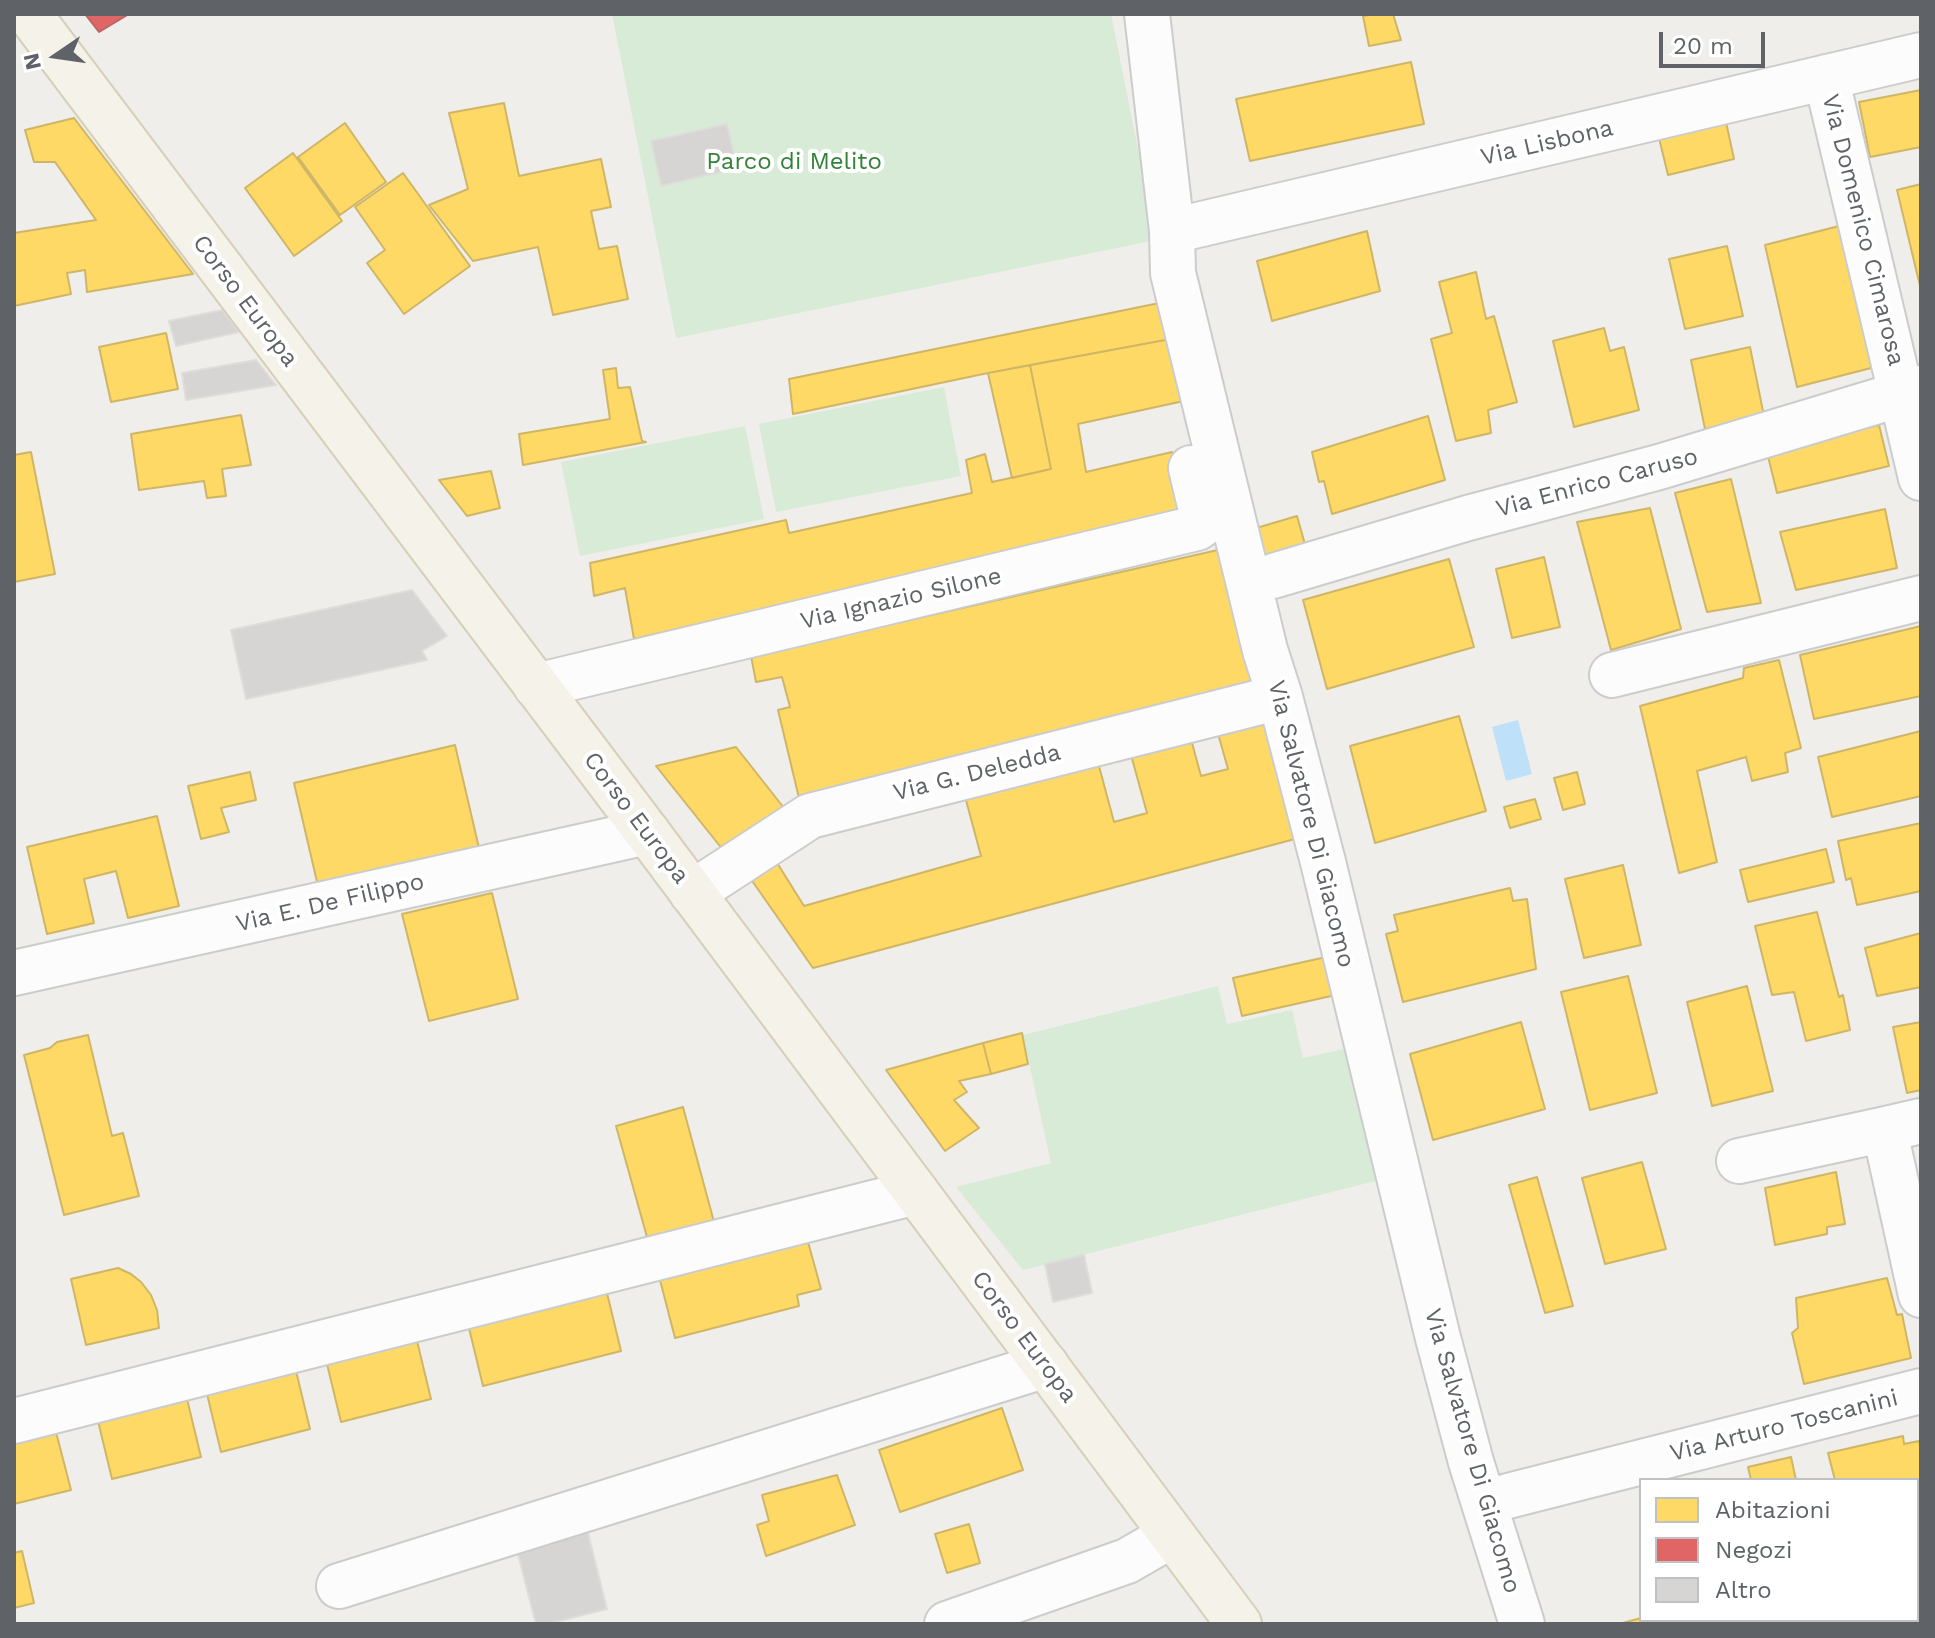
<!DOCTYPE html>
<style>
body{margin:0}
#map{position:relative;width:1935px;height:1638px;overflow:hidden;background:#efeeea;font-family:"Work Sans",sans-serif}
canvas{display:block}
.frame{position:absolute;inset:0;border:16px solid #5f6368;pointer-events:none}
.legend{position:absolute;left:1639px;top:1478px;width:280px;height:144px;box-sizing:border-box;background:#fff;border:2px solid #bfc1c3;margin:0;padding:10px 14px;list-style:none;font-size:24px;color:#5f6368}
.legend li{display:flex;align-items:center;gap:16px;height:40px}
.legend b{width:40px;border:2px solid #bfc1c3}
.north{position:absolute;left:16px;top:16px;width:80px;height:80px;-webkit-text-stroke:6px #fff;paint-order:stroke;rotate:257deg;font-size:22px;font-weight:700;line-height:32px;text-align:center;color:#5f6368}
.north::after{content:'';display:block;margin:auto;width:28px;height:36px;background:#5f6368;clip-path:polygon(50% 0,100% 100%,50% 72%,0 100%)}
.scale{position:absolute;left:1659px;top:32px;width:106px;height:36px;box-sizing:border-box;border:4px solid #5f6368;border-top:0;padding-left:10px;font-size:24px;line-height:28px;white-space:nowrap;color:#5f6368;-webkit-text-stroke:6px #fff;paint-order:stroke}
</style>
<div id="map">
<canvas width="1935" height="1638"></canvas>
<div class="frame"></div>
<ul class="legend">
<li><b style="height:22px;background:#ffd966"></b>Abitazioni</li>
<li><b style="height:22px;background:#e06666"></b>Negozi</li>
<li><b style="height:22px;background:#d6d5d3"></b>Altro</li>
</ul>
<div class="north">N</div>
<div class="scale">20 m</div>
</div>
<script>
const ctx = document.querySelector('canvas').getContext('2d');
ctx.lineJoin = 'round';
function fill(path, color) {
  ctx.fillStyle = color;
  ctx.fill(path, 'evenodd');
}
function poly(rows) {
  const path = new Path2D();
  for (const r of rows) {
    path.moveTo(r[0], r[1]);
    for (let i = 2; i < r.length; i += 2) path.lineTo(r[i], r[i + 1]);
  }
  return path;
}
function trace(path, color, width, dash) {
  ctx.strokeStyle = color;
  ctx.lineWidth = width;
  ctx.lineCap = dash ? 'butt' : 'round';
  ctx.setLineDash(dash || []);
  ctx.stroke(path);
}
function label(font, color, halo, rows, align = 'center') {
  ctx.font = font + ' "Work Sans",sans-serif';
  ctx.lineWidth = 8;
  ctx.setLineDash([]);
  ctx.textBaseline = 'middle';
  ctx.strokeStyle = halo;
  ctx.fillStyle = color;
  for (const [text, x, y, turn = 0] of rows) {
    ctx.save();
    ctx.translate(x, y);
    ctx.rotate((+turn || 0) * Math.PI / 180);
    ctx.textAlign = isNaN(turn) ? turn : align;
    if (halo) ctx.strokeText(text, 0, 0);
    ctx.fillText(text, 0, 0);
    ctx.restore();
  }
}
const green = poly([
 [612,14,1111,14,1156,240,676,338],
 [944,387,961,476,776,512,759,424],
 [745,426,764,519,580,556,561,462],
 [1218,986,1227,1024,1292,1010,1303,1058,1358,1046,1387,1178,1023,1270,956,1187,1051,1163,1023,1035]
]);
const water = poly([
 [1518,720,1532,774,1506,781,1492,727]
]);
const homes = poly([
 [1374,14,1393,14,1401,40,1369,46,1363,16,1374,14],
 [1411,62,1424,124,1250,161,1236,99,1411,62],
 [1921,90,1921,147,1870,157,1859,102,1921,90],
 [504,103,519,176,601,159,611,207,591,211,599,249,617,246,628,299,553,315,538,247,473,261,429,205,468,189,449,113,504,103],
 [74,118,193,274,87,292,85,270,67,273,71,294,14,306,14,233,96,220,55,162,34,162,25,130,74,118],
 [1726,122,1734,159,1668,175,1659,138,1726,122],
 [345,123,386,182,340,215,298,157,345,123],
 [293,153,342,221,294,256,245,188,293,153],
 [403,173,470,266,404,314,367,263,385,250,355,207,403,173],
 [1921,184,1921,290,1897,190,1921,184],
 [1843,225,1875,367,1797,387,1765,245,1843,225],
 [1367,231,1380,291,1272,321,1257,261,1367,231],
 [1727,246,1743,316,1685,329,1669,259,1727,246],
 [1476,272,1486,319,1494,316,1517,402,1488,410,1491,433,1456,441,1431,339,1452,333,1439,282,1476,272],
 [1169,301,1176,338,988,373,793,414,789,379,1169,301],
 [1604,328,1610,351,1624,347,1639,410,1574,427,1553,341,1604,328],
 [166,333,178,389,111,402,99,347,166,333],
 [1176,338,1193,399,1078,424,1086,472,1172,452,1186,511,634,639,625,588,594,596,590,563,786,520,789,533,972,493,966,460,985,454,992,482,1051,469,1030,365,1176,338],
 [1750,347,1764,416,1705,429,1691,360,1750,347],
 [1030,365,1051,469,1012,478,988,373,1030,365],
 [616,368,618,388,630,387,642,441,646,442,523,465,519,434,610,419,603,370,616,368],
 [241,415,251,465,222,469,226,496,207,498,204,481,139,490,131,434,241,415],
 [1428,416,1445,480,1332,514,1324,481,1319,482,1312,452,1428,416],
 [1879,425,1889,466,1777,493,1767,452,1879,425],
 [31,452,55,574,14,582,14,455,31,452],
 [491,471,500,508,467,516,439,480,491,471],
 [1731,479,1761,603,1707,612,1675,493,1731,479],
 [1650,508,1681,629,1611,650,1577,522,1650,508],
 [1885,509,1897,568,1796,590,1780,532,1885,509],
 [1297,516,1306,548,1261,559,1253,529,1297,516],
 [1231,547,1266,684,799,798,778,710,790,707,782,677,756,682,751,656,1231,547],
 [1544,557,1560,627,1512,638,1496,569,1544,557],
 [1449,559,1474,647,1327,689,1303,600,1449,559],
 [1921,626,1921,696,1814,719,1800,655,1921,626],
 [1779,660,1801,748,1785,753,1788,772,1752,781,1746,757,1697,771,1717,862,1679,873,1640,706,1743,678,1744,668,1779,660],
 [1272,708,1306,836,813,968,748,875,774,858,804,906,981,856,963,789,1096,755,1114,822,1147,813,1128,744,1188,728,1201,776,1228,769,1215,723,1272,708],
 [1459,716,1486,811,1375,843,1350,746,1459,716],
 [1921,731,1921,796,1832,817,1818,757,1921,731],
 [455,745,479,848,318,886,294,783,455,745],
 [736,747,784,808,723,850,656,766,736,747],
 [250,772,256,800,221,808,229,832,201,839,188,786,250,772],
 [1577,772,1585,804,1563,810,1554,778,1577,772],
 [1535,799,1541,819,1510,828,1504,807,1535,799],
 [157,816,179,906,128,918,116,871,84,879,94,923,47,934,27,847,157,816],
 [1921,823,1921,891,1857,905,1851,878,1846,880,1838,841,1921,823],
 [1826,849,1834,882,1748,902,1740,870,1826,849],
 [1623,865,1641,945,1584,958,1565,879,1623,865],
 [1510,888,1513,901,1527,899,1536,969,1403,1002,1386,934,1398,931,1394,915,1510,888],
 [492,893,518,999,429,1021,402,914,492,893],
 [1817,912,1839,997,1843,995,1850,1030,1806,1041,1794,992,1772,995,1755,926,1817,912],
 [1921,933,1921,987,1877,996,1865,948,1921,933],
 [1339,954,1349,992,1242,1016,1233,978,1339,954],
 [1628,976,1657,1093,1590,1110,1561,992,1628,976],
 [1747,986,1773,1091,1712,1106,1687,1002,1747,986],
 [1521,1022,1545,1109,1433,1140,1410,1054,1521,1022],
 [1921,1022,1921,1090,1907,1093,1893,1027,1921,1022],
 [1022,1033,1028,1064,991,1074,983,1043,1022,1033],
 [88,1035,112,1136,123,1133,139,1196,64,1215,24,1055,50,1048,57,1042,88,1035],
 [983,1043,991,1074,959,1081,967,1092,954,1100,979,1128,945,1151,886,1070,983,1043],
 [683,1107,714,1222,647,1237,616,1126,683,1107],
 [1642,1162,1666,1249,1605,1264,1582,1178,1642,1162],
 [1836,1172,1845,1224,1827,1227,1827,1234,1775,1245,1765,1188,1836,1172],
 [1537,1177,1573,1306,1545,1313,1509,1185,1537,1177],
 [808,1242,821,1289,797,1295,799,1306,675,1338,660,1280,808,1242],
 [118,1268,131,1274,141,1282,151,1295,157,1310,159,1328,86,1345,71,1279,118,1268],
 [1887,1278,1897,1315,1902,1314,1911,1358,1804,1384,1792,1333,1798,1328,1796,1298,1887,1278],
 [607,1293,621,1351,483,1386,469,1328,607,1293],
 [417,1341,431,1399,341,1422,327,1364,417,1341],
 [296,1371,310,1429,221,1452,207,1394,296,1371],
 [187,1399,201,1457,112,1479,98,1421,187,1399],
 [1002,1408,1023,1470,900,1512,879,1450,1002,1408],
 [56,1432,71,1490,14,1504,14,1442,56,1432],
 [1903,1436,1904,1444,1919,1441,1921,1450,1921,1486,1917,1487,1917,1480,1835,1480,1828,1453,1903,1436],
 [1791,1457,1796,1480,1751,1480,1748,1467,1791,1457],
 [837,1475,855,1525,766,1556,757,1525,769,1521,762,1495,837,1475],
 [969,1524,980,1563,947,1573,935,1534,969,1524],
 [22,1551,34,1603,14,1608,14,1553,22,1551],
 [1641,1618,1641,1620,1703,1620,1704,1624,1619,1624,1641,1618]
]);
const shops = poly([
 [85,14,129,14,99,32,85,14]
]);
const building = poly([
 [727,124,737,168,661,186,651,141,727,124],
 [222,310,239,332,176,346,169,321,222,310],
 [256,360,276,385,186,400,182,373,256,360],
 [412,590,447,636,422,651,427,660,246,699,231,630,412,590],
 [1084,1255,1092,1293,1053,1302,1045,1264,1084,1255],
 [588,1533,607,1609,547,1624,536,1624,517,1550,588,1533]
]);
const minor = poly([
 [1147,14,1172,231,1173,273,1265,650,1280,697,1323,862,1438,1338,1471,1462,1522,1624],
 [1826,77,1921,478],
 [1172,231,1921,55],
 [1273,576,1468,518,1659,467,1921,388],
 [1612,675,1921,598],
 [536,686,1197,528,1204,523,1191,468],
 [692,893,810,816,1280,697],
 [14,973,647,832],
 [1921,1121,1886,1129,1885,1132,1921,1295],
 [1739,1161,1886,1129],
 [14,1421,916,1192],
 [1508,1496,1921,1391],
 [339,1586,1046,1365],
 [947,1624,1127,1561,1172,1535]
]);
const major = poly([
 [29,14,647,832,1239,1624]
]);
const streetNames = [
 ["Via Lisbona",1547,143,-13],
 ["Via Domenico Cimarosa",1863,230,76],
 ["Corso Europa",245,301,53],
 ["Via Enrico Caruso",1597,483,-15],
 ["Via Ignazio Silone",901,599,-13],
 ["Via G. Deledda",977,773,-14],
 ["Corso Europa",636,818,53],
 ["Via Salvatore Di Giacomo",1311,824,76],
 ["Via E. De Filippo",330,903,-13],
 ["Corso Europa",1024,1337,53],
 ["Via Arturo Toscanini",1784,1426,-14],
 ["Via Salvatore Di Giacomo",1472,1451,74]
];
const parkNames = [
 ["Parco di Melito",794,162]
];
fill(green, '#d8ebd6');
fill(water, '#bfe0f9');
fill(homes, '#ffd966');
trace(homes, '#cfb667', 2);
fill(shops, '#e06666');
trace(shops, '#b96567', 2);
fill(building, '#d6d5d3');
trace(building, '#deddd9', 2);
trace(minor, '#cbcccc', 48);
trace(major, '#d7ceb8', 48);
trace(minor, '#fdfcfc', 44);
trace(major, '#f4f2e9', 44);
label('24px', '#5f6368', '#fff', streetNames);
label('24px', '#348238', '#fff', parkNames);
</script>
